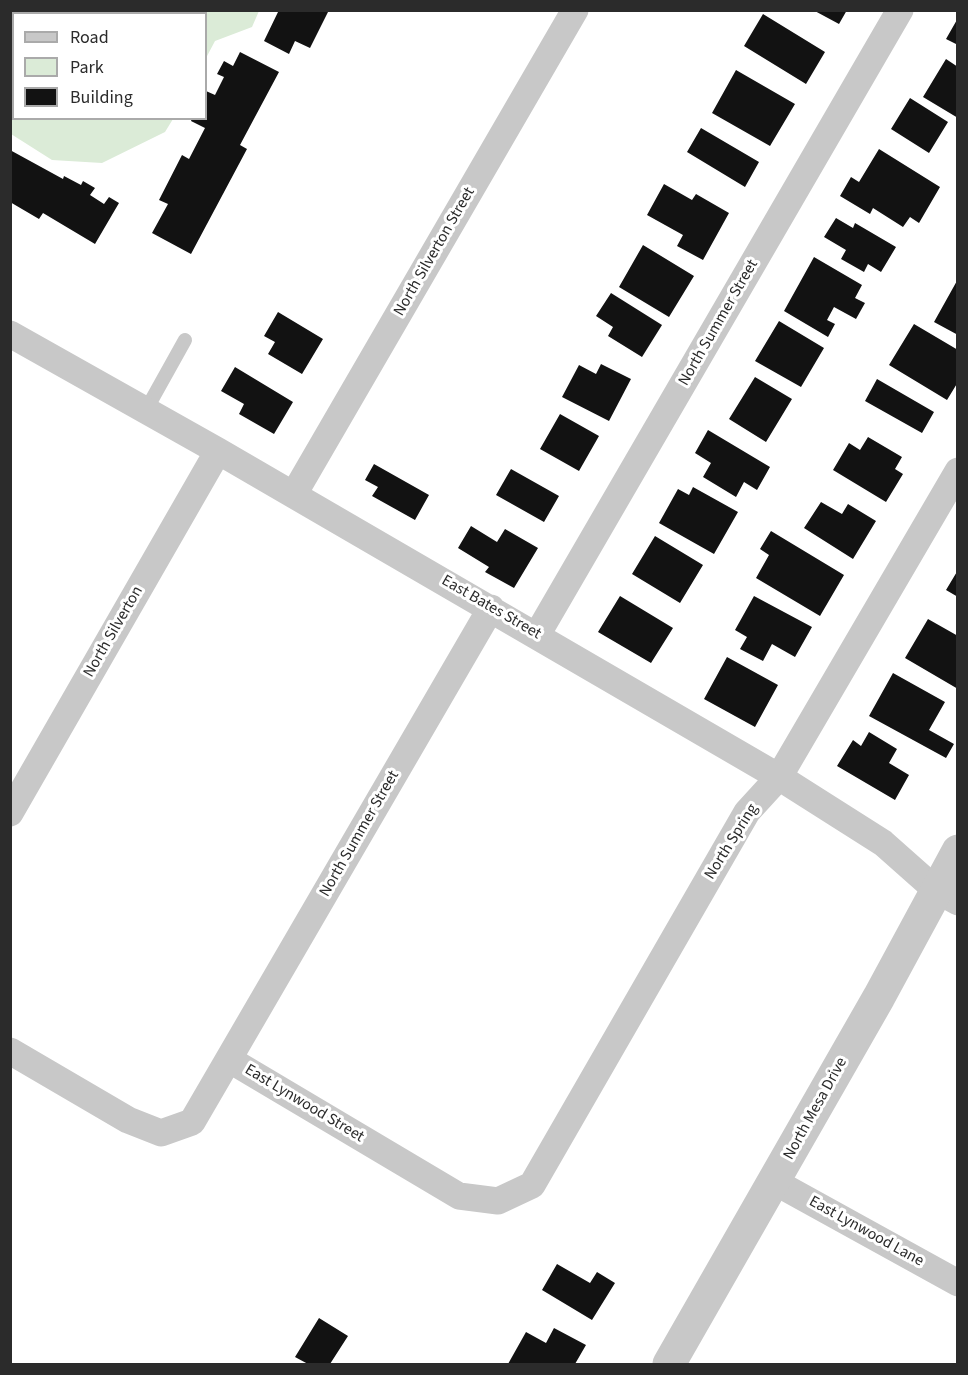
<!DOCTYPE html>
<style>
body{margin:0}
#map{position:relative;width:968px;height:1375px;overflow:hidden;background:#fff;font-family:"Source Sans 3",sans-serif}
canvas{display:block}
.frame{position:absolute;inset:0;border:12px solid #2b2b2b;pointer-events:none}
.legend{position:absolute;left:12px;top:12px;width:195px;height:108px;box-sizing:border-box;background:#fff;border:2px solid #aaa;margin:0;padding:8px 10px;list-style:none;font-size:18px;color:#2b2b2b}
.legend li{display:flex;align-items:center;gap:12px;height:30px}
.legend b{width:30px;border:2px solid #aaa}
</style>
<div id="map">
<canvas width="968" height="1375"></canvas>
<div class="frame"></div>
<ul class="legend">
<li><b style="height:8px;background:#c8c8c8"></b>Road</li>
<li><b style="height:16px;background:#dbebd7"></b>Park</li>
<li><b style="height:16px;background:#121212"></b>Building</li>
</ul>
</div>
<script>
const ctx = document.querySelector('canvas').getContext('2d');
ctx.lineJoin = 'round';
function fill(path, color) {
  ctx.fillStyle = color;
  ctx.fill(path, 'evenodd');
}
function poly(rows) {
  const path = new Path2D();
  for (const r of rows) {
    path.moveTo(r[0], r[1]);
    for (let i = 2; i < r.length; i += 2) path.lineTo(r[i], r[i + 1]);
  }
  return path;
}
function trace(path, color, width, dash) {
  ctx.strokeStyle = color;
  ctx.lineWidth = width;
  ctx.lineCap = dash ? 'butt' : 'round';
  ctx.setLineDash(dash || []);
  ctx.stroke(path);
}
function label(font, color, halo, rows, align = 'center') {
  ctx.font = font + ' "Source Sans 3",sans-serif';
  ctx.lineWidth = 6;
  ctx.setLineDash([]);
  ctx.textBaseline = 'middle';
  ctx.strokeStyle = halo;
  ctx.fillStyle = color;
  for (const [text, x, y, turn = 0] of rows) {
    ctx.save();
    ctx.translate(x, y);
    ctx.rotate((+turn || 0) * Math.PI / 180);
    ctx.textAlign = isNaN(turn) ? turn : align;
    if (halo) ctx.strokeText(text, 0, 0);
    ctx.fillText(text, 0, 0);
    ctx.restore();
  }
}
const green = poly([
 [28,10,258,10,259,11,252,27,215,41,206,58,206,14,26,13],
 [13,34,14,118,173,119,165,132,102,163,52,160,11,134,10,39]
]);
const building = poly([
 [275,10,329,10,310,48,295,41,289,54,264,41,278,12],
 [813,10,847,10,839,24],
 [763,14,825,52,806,84,744,46],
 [958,18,958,45,946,39],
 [240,52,279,72,240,145,247,149,191,254,152,233,168,204,159,200,182,155,189,159,205,128,191,121,192,118,206,118,206,91,215,95,224,77,217,74,224,61,233,66],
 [946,59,958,67,958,118,923,97],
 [736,70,795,104,770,146,712,113],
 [910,98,948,122,929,153,891,129],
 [701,128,759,162,745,187,687,152],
 [879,149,940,187,919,223,910,217,903,227,873,208,870,214,840,196,851,177,859,182],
 [10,150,63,179,64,176,81,185,83,181,95,188,90,195,104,204,109,197,119,203,95,244,43,213,39,219,10,202],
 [664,184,692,200,696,194,729,213,703,260,677,246,683,235,647,215],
 [836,218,853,228,855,223,896,247,881,272,868,264,864,272,841,259,846,250,824,237],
 [643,245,694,276,669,317,619,287],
 [814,257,862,285,855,298,865,303,856,319,834,307,827,320,835,324,828,337,784,311],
 [958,279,958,335,934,322],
 [611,293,662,325,642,357,608,336,613,327,596,316],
 [278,312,323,339,302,374,268,354,275,342,264,336],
 [779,321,824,348,801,387,755,361],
 [914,324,958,350,958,382,947,400,889,365],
 [601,364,631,379,609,421,562,397,579,365,596,374],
 [235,367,293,402,274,434,239,414,244,404,221,391],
 [755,377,792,399,766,442,729,419],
 [877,379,934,412,922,433,865,401],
 [560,414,599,436,579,471,540,449],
 [708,430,770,467,757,490,744,482,736,497,703,477,711,463,695,453],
 [868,437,902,457,895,469,903,474,886,502,833,470,849,443,860,450],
 [374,464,429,495,415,520,372,496,378,487,365,480],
 [511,469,559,496,544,522,496,495],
 [693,487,738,512,714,554,659,523,678,489,689,495],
 [821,502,842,514,848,504,876,521,853,559,804,528],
 [471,526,497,542,505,529,538,548,514,588,485,572,489,567,458,548],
 [771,531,844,575,820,616,756,578,769,555,760,549],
 [655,536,703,565,680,603,632,574],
 [958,570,958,597,946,590],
 [620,596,673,628,651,663,598,632],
 [754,596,812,627,795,657,772,644,763,661,740,649,747,637,735,630],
 [928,619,958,636,958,689,905,658],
 [727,657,778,685,755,727,704,699],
 [893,673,945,702,929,730,954,744,946,758,869,716],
 [869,732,897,749,889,763,909,775,895,800,837,766,853,740,861,746],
 [557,1264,590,1283,597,1272,615,1283,592,1320,542,1290],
 [319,1318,348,1336,330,1364,308,1364,295,1357],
 [554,1328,586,1345,575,1364,508,1364,526,1332,546,1343]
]);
const service = poly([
 [146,410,185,340]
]);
const minor = poly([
 [10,334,218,451,779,777,883,843,936,890,958,902],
 [294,494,575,10],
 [537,635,900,10],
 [10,813,218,451],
 [10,1051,128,1120,161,1133,192,1122,491,608],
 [230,1060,459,1196,498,1201,532,1185,747,812,779,777,958,471],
 [775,1182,958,1283]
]);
const tertiary = poly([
 [669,1364,879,997,958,851]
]);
const streetNames = [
 ["North Silverton Street",435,252,-60],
 ["North Summer Street",719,323,-60],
 ["East Bates Street",491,608,30],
 ["North Silverton",114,632,-60],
 ["North Summer Street",360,834,-60],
 ["North Spring",732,842,-58],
 ["East Lynwood Street",304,1104,31],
 ["North Mesa Drive",816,1109,-61],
 ["East Lynwood Lane",866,1232,29]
];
fill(green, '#dbebd7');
fill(building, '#121212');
trace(service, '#c8c8c8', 14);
trace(minor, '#c8c8c8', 27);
trace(tertiary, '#c8c8c8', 33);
label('16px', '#2b2b2b', '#fff', streetNames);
</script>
